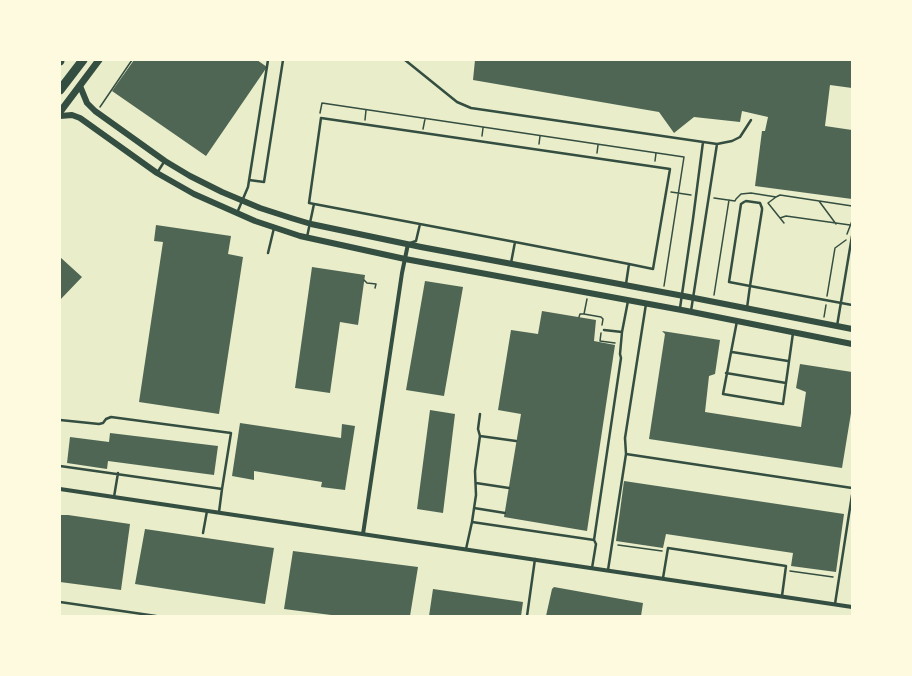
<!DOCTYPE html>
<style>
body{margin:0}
#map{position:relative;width:912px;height:676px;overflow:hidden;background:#e9edc9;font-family:"IBM Plex Sans",sans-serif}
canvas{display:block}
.frame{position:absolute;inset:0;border:61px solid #fefae0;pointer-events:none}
</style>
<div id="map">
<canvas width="912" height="676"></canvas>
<div class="frame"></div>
</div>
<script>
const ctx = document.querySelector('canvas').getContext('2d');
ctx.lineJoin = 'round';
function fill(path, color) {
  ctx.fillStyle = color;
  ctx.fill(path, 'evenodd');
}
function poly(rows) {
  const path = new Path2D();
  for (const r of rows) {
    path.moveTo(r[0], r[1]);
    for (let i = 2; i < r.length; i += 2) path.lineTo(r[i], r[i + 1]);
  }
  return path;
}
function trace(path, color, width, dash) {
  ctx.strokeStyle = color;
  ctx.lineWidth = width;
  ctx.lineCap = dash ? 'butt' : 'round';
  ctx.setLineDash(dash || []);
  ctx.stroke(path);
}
const building = poly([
 [134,60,257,60,267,67,206,156,112,91],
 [475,60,852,60,852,88,830,85,825,126,852,130,852,199,755,186,762,131,765,131,768,117,742,111,740,122,694,117,674,133,659,112,473,80],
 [156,225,231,236,228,254,243,257,219,414,139,402,163,242,154,241],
 [60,257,82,277,60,300],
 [312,267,365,275,358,325,340,322,330,393,295,388],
 [425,281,463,287,444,396,406,390],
 [542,311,596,320,594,341,615,345,587,531,504,517,521,414,498,410,511,330,538,334],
 [662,331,720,340,715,374,709,376,705,412,801,427,806,392,796,388,800,364,852,372,852,407,842,468,649,439,665,334],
 [430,410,455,414,443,513,417,509],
 [240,423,341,438,342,424,355,426,345,490,321,487,322,482,254,471,254,480,232,476],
 [110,433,218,446,214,475,108,461,107,469,67,463,70,437,109,442],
 [624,481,844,514,836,572,791,566,793,553,666,534,663,548,616,541],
 [60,515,68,515,130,524,121,590,60,582],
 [145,529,274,548,265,604,135,584],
 [293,551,418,567,410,616,339,616,284,609],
 [554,587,643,603,641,616,546,616,552,589],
 [433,589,523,602,521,616,429,616]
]);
const path = poly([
 [100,107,132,60],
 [320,113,322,103,684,157,664,286],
 [365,120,366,110],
 [423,129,425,119],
 [482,136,483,128],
 [539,144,540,136],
 [597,153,598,145],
 [655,161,656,153],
 [671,192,691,195],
 [776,197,768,203,780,218,786,216,850,225],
 [714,198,735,201,736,199,741,194,751,193,776,197,780,195,852,206],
 [819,201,836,224],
 [780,218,784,223],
 [847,234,852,221],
 [364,280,367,283,376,284,375,288],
 [714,295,729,200],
 [827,296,835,248,846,240],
 [587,299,584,314,601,317,603,319,602,325],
 [579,317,580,314,584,314],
 [824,317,826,305],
 [601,333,600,341,615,343],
 [618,545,662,551],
 [790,571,833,577]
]);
const service = poly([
 [405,60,457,102,471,108,717,144,732,141,740,137,751,120],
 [157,173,164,162],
 [249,180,264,182,283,60],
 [237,213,248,187,268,60],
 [307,237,314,204],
 [515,242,309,203,321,118,670,169,653,269,629,264],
 [410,243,416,241,420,224],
 [268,253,274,228],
 [511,263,515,242,629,264,626,284],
 [680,308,693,219,703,142],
 [747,308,750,286,762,210,762,208,760,203,746,201,744,202,741,204,729,282,750,286,852,305],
 [691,311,717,144],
 [737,321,723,394,783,404,793,333],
 [837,326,852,236],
 [604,330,622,332,628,301],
 [732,352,788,361],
 [726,373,786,383],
 [60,420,99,424,103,423,106,419,111,417,231,433,222,489],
 [480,436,516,441],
 [626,454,852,488],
 [60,466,222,489,219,512],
 [476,483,509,488],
 [114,497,118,473],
 [474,508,505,513],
 [472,522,476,495,475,471,480,436,478,429,480,414],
 [203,533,207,511],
 [466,549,472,522,594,540],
 [592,568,596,544,594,540,621,358,620,354,622,332],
 [608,570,626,454,625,438,646,304],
 [663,578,668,548,786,566,782,596],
 [60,602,156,616],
 [835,604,852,495],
 [527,616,535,559]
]);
const minor = poly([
 [60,489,852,607],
 [363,534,402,273,408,244]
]);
const tertiary = poly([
 [80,86,87,103,95,111,165,161,190,176,222,192,260,208,291,218,311,224,421,247,689,297,852,329],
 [60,116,72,115,80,118,157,173,194,194,255,221,300,236,405,259,687,311,852,344]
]);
const secondary = poly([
 [60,112,99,60]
]);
const motorway = poly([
 [60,61,60,60],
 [60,90,83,60]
]);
fill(building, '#4f6655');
trace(path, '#344e41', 1.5);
trace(service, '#344e41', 2.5);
trace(minor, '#344e41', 4);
trace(tertiary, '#344e41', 6);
trace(secondary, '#344e41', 7);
trace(motorway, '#344e41', 9);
</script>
